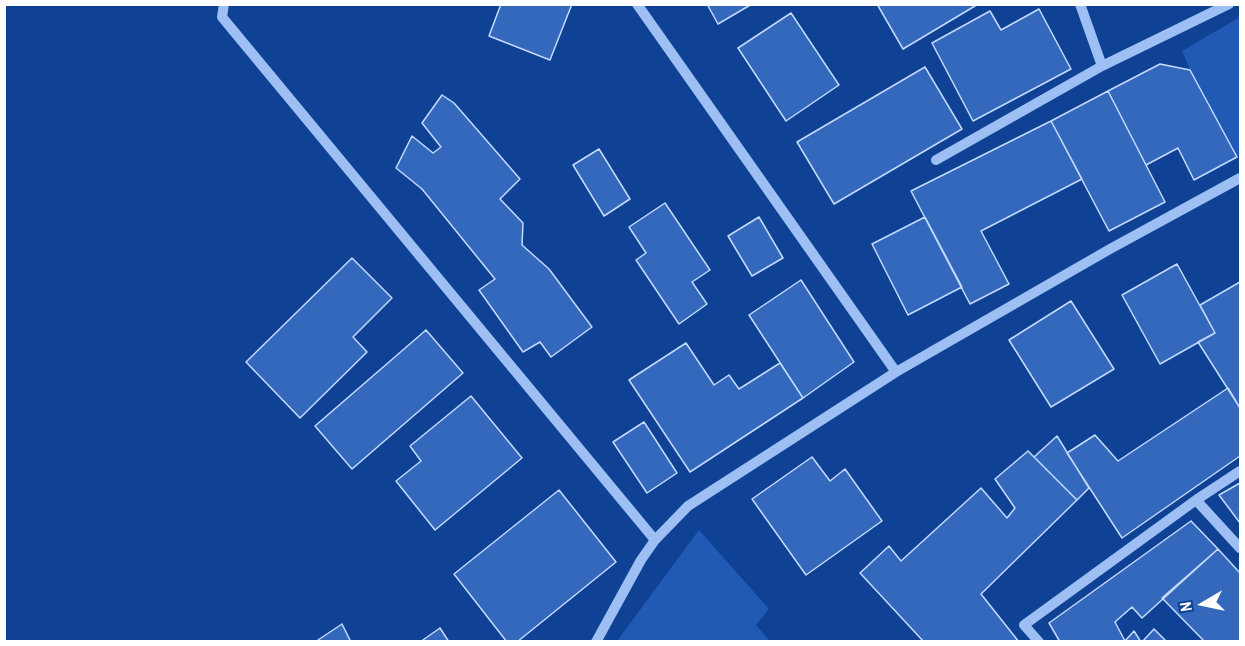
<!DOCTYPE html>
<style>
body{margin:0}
#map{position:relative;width:1245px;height:646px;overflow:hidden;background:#0f4195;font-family:"Archivo Narrow",sans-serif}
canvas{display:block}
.frame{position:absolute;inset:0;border:6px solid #fff;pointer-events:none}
.north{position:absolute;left:1173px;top:574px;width:60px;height:60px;-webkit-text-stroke:4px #0f4195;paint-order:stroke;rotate:261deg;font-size:16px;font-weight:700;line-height:24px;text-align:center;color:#fff}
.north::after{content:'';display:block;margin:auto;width:21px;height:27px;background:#fff;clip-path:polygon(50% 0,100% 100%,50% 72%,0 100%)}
</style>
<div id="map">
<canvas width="1245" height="646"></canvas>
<div class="frame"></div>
<div class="north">N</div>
</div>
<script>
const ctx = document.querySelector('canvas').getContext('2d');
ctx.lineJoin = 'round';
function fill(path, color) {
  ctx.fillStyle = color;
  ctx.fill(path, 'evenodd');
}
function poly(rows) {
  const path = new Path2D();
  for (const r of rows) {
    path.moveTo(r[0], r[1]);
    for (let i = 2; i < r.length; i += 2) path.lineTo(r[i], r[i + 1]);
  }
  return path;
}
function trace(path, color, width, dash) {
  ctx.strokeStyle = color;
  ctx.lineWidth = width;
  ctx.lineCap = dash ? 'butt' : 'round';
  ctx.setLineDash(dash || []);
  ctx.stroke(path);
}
const green = poly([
 [1240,17,1240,155,1237,157,1190,70,1182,51],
 [699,530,769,609,756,625,770,641,617,641]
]);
const building = poly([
 [501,4,572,4,550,60,489,36,501,4],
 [707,4,752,4,718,24,707,4],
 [877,4,974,4,975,6,903,49,877,4],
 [1039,9,1071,69,973,121,932,43,990,11,1001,30,1039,9],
 [791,13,839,85,786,121,738,48,791,13],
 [1160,64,1190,70,1237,157,1194,180,1178,148,1146,165,1108,91,1160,64],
 [925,67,962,129,834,204,797,142,925,67],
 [1108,91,1165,202,1109,231,1051,121,1108,91],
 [442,95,454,103,520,179,500,199,523,223,522,245,549,269,592,327,551,357,540,342,523,352,479,290,495,279,422,189,396,168,412,136,433,153,441,147,422,123,442,95],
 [1051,121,1082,179,981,231,1009,284,970,304,911,191,1051,121],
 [599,149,630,199,604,216,573,165,599,149],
 [665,203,710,270,692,282,707,304,679,324,636,260,646,253,629,227,665,203],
 [759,217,783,258,752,276,728,236,759,217],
 [925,217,962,287,908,315,872,244,925,217],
 [352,258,392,298,353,337,367,352,300,418,246,362,352,258],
 [1177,264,1215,333,1160,364,1122,295,1177,264],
 [801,280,854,362,803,398,749,315,801,280],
 [1240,282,1240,408,1198,342,1215,333,1200,305,1240,282],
 [1071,301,1114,369,1051,407,1009,340,1071,301],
 [426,330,463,373,352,469,315,426,426,330],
 [686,343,714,385,729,375,739,389,780,363,803,398,690,472,629,380,686,343],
 [1228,388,1240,408,1240,456,1122,538,1067,453,1095,435,1118,461,1228,388],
 [471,396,522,458,435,530,396,481,421,461,410,446,471,396],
 [644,422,677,473,647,493,613,442,644,422],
 [1057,436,1089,488,1077,500,1034,457,1057,436],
 [1028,451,1077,500,981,594,1019,642,924,642,860,573,889,546,901,561,981,488,1007,518,1015,508,995,479,1028,451],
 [812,457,830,481,845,469,882,521,806,575,752,499,812,457],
 [1240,483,1240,523,1219,495,1240,483],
 [559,490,616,562,517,642,507,642,454,574,559,490],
 [1191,521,1218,549,1142,618,1132,607,1115,622,1125,641,1060,642,1049,623,1191,521],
 [1218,549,1240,573,1240,642,1205,642,1162,598,1218,549],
 [342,624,351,642,315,642,342,624],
 [440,628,449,642,420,642,440,628],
 [1154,629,1167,642,1142,642,1154,629],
 [1134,631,1141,642,1124,642,1125,641,1134,631]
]);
const minor = poly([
 [224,4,222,17,655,540],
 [637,4,896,372],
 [1080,4,1102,66,1229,4],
 [936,160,1102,66],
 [1196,500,1240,548],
 [596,642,641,560,655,540,688,506,896,372,1110,249,1240,178],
 [1039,642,1024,625,1196,500,1240,471]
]);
fill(green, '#205ab5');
fill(building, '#3368bc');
trace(building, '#c5dbfe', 1.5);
trace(minor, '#9dbff4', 10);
</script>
